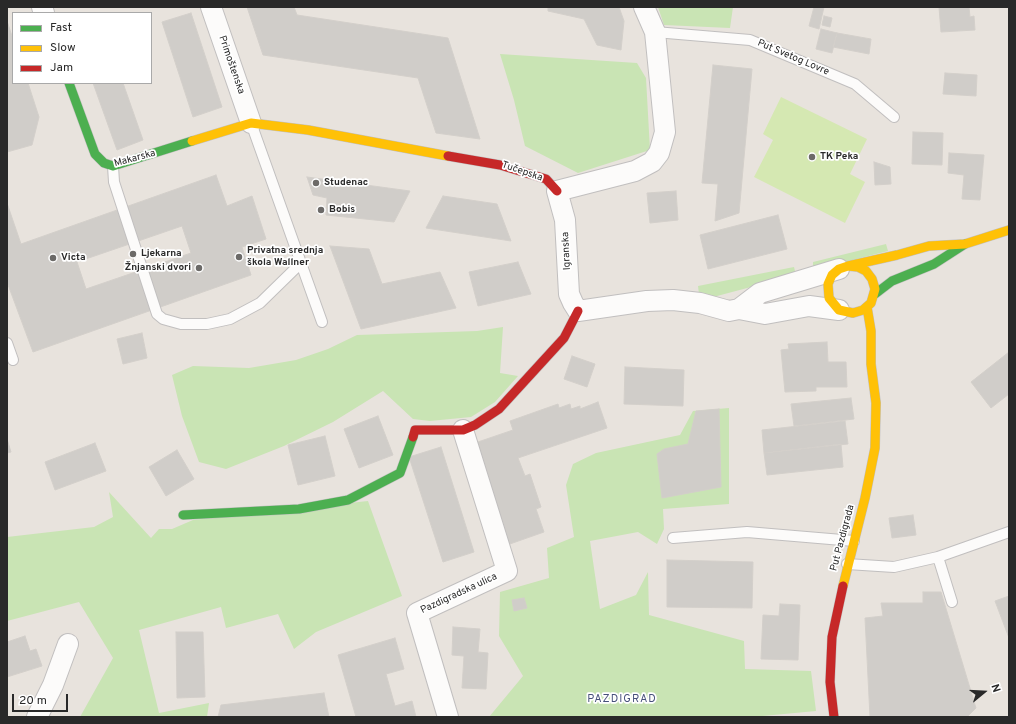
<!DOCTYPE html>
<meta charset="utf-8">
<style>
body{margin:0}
#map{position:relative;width:1016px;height:724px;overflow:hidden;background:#e8e3dd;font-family:Overpass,sans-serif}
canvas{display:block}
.frame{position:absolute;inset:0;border:8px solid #292929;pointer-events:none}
.legend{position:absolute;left:12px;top:12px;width:140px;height:72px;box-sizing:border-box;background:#fff;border:1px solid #a9a9a9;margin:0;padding:5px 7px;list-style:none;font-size:12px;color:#292929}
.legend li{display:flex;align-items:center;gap:8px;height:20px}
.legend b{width:20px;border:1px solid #a9a9a9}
.north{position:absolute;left:964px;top:672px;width:40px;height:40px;-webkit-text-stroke:3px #fff;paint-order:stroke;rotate:72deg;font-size:11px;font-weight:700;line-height:16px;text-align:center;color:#292929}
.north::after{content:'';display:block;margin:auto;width:14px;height:18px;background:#292929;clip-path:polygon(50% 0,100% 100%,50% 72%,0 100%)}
.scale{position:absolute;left:12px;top:694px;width:56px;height:18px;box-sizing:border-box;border:2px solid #292929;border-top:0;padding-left:5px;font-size:12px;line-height:14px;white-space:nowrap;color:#292929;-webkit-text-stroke:3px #fff;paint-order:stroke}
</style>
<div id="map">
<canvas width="1016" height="724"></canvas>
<div class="frame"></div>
<ul class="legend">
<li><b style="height:5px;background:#4caf50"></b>Fast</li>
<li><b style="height:5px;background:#ffc107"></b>Slow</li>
<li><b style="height:5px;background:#c62828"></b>Jam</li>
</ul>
<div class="north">N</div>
<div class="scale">20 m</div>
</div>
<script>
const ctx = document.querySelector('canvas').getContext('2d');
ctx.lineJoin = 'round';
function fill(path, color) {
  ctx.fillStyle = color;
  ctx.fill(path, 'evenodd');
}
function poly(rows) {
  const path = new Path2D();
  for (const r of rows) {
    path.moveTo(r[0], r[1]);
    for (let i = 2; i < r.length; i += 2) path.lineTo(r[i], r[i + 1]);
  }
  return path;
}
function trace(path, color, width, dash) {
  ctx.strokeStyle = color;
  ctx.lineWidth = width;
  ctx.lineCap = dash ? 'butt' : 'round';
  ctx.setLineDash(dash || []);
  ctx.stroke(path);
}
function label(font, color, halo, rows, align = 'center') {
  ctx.font = font + ' Overpass,sans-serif';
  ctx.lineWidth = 3.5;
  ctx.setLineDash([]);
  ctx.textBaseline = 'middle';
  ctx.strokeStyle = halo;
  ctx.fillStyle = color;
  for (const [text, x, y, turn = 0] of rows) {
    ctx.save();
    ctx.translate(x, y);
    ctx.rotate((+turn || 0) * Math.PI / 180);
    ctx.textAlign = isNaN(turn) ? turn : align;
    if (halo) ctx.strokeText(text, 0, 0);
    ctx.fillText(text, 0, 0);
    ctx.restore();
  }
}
const green = poly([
 [658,7,733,7,730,28,664,25],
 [500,54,637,63,646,78,650,150,578,173,525,146,514,100],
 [886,244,888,251,813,270,813,262],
 [794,267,796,275,702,300,699,294,698,286],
 [503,327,500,373,518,376,495,402,471,417,430,421,413,419,383,391,333,422,284,446,226,469,199,462,182,416,172,375,193,366,249,368,296,360,328,349,357,335,477,331],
 [729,408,729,504,663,509,664,529,657,544,638,532,590,541,600,609,636,595,648,572,649,615,744,641,745,669,811,671,816,711,752,717,489,717,523,676,499,636,500,592,549,578,547,548,574,537,566,485,573,464,596,453,680,435,693,411],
 [109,492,151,538,159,529,172,529,193,520,368,501,402,596,316,632,294,649,278,614,226,628,221,607,139,630,159,713,209,703,207,717,80,717,113,658,79,602,7,621,7,537,94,527,113,517]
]);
const pitch = poly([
 [781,97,867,139,850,174,865,182,845,223,754,177,773,140,763,134]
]);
const building = poly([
 [247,7,294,7,297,15,448,38,480,139,436,133,418,78,263,55,247,7],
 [548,7,619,7,624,21,621,50,597,45,584,19,548,11,548,7],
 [814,7,824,7,819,29,809,26,814,7],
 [939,7,969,7,970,17,974,16,975,30,941,32,939,7],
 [191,13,222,107,193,117,162,22,191,13],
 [824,16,832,18,830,27,822,25,824,16],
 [7,21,13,39,13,83,28,83,39,117,32,145,7,152,7,21],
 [821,29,837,33,832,53,816,49,821,29],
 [837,33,871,39,869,54,833,47,837,33],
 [713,65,752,69,739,213,715,221,718,184,702,183,713,65],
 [945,73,977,75,976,96,943,94,945,73],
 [93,83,123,83,143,140,117,150,93,83],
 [913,132,943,133,942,165,912,164,913,132],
 [949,153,984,155,980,200,962,199,964,175,948,173,949,153],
 [874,162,890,167,891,184,875,185,874,162],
 [216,175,227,206,252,196,266,239,242,247,251,275,33,352,7,282,7,203,21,244,216,175],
 [182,226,191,253,86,289,77,262,182,226],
 [307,177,410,191,394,222,326,215,327,198,313,195,307,177],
 [676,191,678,220,650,223,647,193,676,191],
 [443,196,497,204,511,241,426,228,443,196],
 [778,215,787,249,708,269,700,235,778,215],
 [330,246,369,249,382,284,440,272,456,308,361,329,330,246],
 [518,262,531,294,478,306,469,272,518,262],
 [142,333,147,358,123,364,117,339,142,333],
 [827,342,828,362,846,362,847,387,816,387,816,391,785,392,781,350,789,349,788,344,827,342],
 [1009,352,1009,394,991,408,971,382,1009,352],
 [572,356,595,364,587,387,564,379,572,356],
 [625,367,684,370,683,406,624,404,625,367],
 [851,398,854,419,794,426,791,404,851,398],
 [598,402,607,428,518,458,525,476,530,474,541,507,536,509,544,532,507,545,472,444,513,430,510,421,558,404,559,408,570,404,571,409,580,406,580,409,598,402],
 [719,409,721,487,662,498,657,454,664,449,688,444,696,411,719,409],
 [378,416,393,455,359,468,344,429,378,416],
 [845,421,848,444,764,453,762,430,845,421],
 [325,436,335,476,298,485,288,445,325,436],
 [7,439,11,452,7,453,7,439],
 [95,443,106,471,55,490,45,462,95,443],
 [841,444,843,467,767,475,764,453,841,444],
 [441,447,474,552,443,562,409,457,441,447],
 [177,450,194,479,166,496,149,467,177,450],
 [913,515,916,535,892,538,889,518,913,515],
 [667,560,753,562,752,608,667,607,667,560],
 [923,592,941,592,976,708,967,717,870,717,865,618,883,616,881,603,923,603,923,592],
 [1009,596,1009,638,995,601,1009,596],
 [524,598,527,608,514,611,512,600,524,598],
 [780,604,800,605,798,660,761,659,763,615,779,616,780,604],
 [453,627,480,629,478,652,488,653,486,689,462,688,464,656,452,655,453,627],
 [176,632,203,632,205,697,177,698,176,632],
 [25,636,30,651,36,649,42,666,7,677,7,642,25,636],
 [395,638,404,669,386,674,395,706,412,701,416,717,356,717,338,655,395,638],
 [324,693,329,717,218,717,221,705,324,693]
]);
const lane = poly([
 [655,32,750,40,855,84,894,117],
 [251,123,322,322],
 [113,166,114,182,157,314,163,319,181,324,207,324,230,319,260,303,301,263],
 [7,343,13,360],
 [673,538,747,532,854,541],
 [847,564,894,567,938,557],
 [952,602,938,557,1009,532]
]);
const street = poly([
 [42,7,44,13],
 [211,7,251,123],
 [644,7,655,32,665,132,659,153,652,162,635,171,557,191,565,220,569,294,573,303,578,311,647,301,673,300,700,303,729,311,739,309,765,314,809,306,839,310],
 [739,309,760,293,839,269],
 [37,717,53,685,68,644],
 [448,717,417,613,507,571,463,430]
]);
const fast = poly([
 [69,83,95,154,104,163,113,166,192,141],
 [875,294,892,281,934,264,965,244],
 [183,515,299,509,348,500,400,473,413,437]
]);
const slow = poly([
 [192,141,251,123,308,130,448,156],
 [848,266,858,267,866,271,872,279,875,289,871,303,863,310,853,313,839,310,829,298,828,284,832,275,839,269,848,266,897,255,929,246,965,244,1009,230],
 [843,586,865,498,875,448,876,403,871,364,871,331,867,307]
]);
const jam = poly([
 [448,156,500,165,546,179,557,191],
 [413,437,415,430,463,430,475,425,499,409,564,338,578,311],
 [834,717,830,682,832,637,843,586]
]);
const markers = [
 [812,157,4,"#6c6a68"],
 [316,183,4,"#6c6a68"],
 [321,210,4,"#6c6a68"],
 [133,254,4,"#6c6a68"],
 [239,257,4,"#6c6a68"],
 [53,258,4,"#6c6a68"],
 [199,268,4,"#6c6a68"]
];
const streetNames = [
 ["Put Svetog Lovre",793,58,23],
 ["Primoštenska",231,65,71],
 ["Makarska",135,159,-15],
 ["Tučepska",522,172,19],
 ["Igranska",567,251,-93],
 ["Put Pazdigrada",843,538,-75],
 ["Pazdigradska ulica",459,594,-25]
];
const poiNames = [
 ["TK Peka",820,157],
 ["Studenac",324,183],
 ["Bobis",329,210],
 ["Privatna srednja",247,251],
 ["škola Wallner",247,263],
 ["Ljekarna",141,254],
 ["Victa",61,258],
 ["Žnjanski dvori",191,268,"right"]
];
const neighbourhoodNames = [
 ["PAZDIGRAD",622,700]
];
fill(green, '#c9e4b4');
fill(pitch, '#d5e8b2');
fill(building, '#d0cdc9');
trace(building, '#d3cfca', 1);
trace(lane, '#c1bfbf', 12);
trace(street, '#c1bfbf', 22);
trace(fast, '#c1bfbf', 10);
trace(slow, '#c1bfbf', 10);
trace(jam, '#c1bfbf', 10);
trace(lane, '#fcfbfa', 10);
trace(street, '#fcfbfa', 20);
trace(fast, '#4caf50', 9);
trace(slow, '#ffc107', 9);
trace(jam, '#c62828', 9);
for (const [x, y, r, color] of markers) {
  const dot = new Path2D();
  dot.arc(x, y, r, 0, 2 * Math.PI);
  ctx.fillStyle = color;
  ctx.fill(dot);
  trace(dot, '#fff', 1.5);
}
label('10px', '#292929', '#fff', streetNames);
label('bold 10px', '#292929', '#fff', poiNames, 'left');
ctx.letterSpacing = '1px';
label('11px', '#47507b', '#fff', neighbourhoodNames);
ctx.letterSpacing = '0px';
</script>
